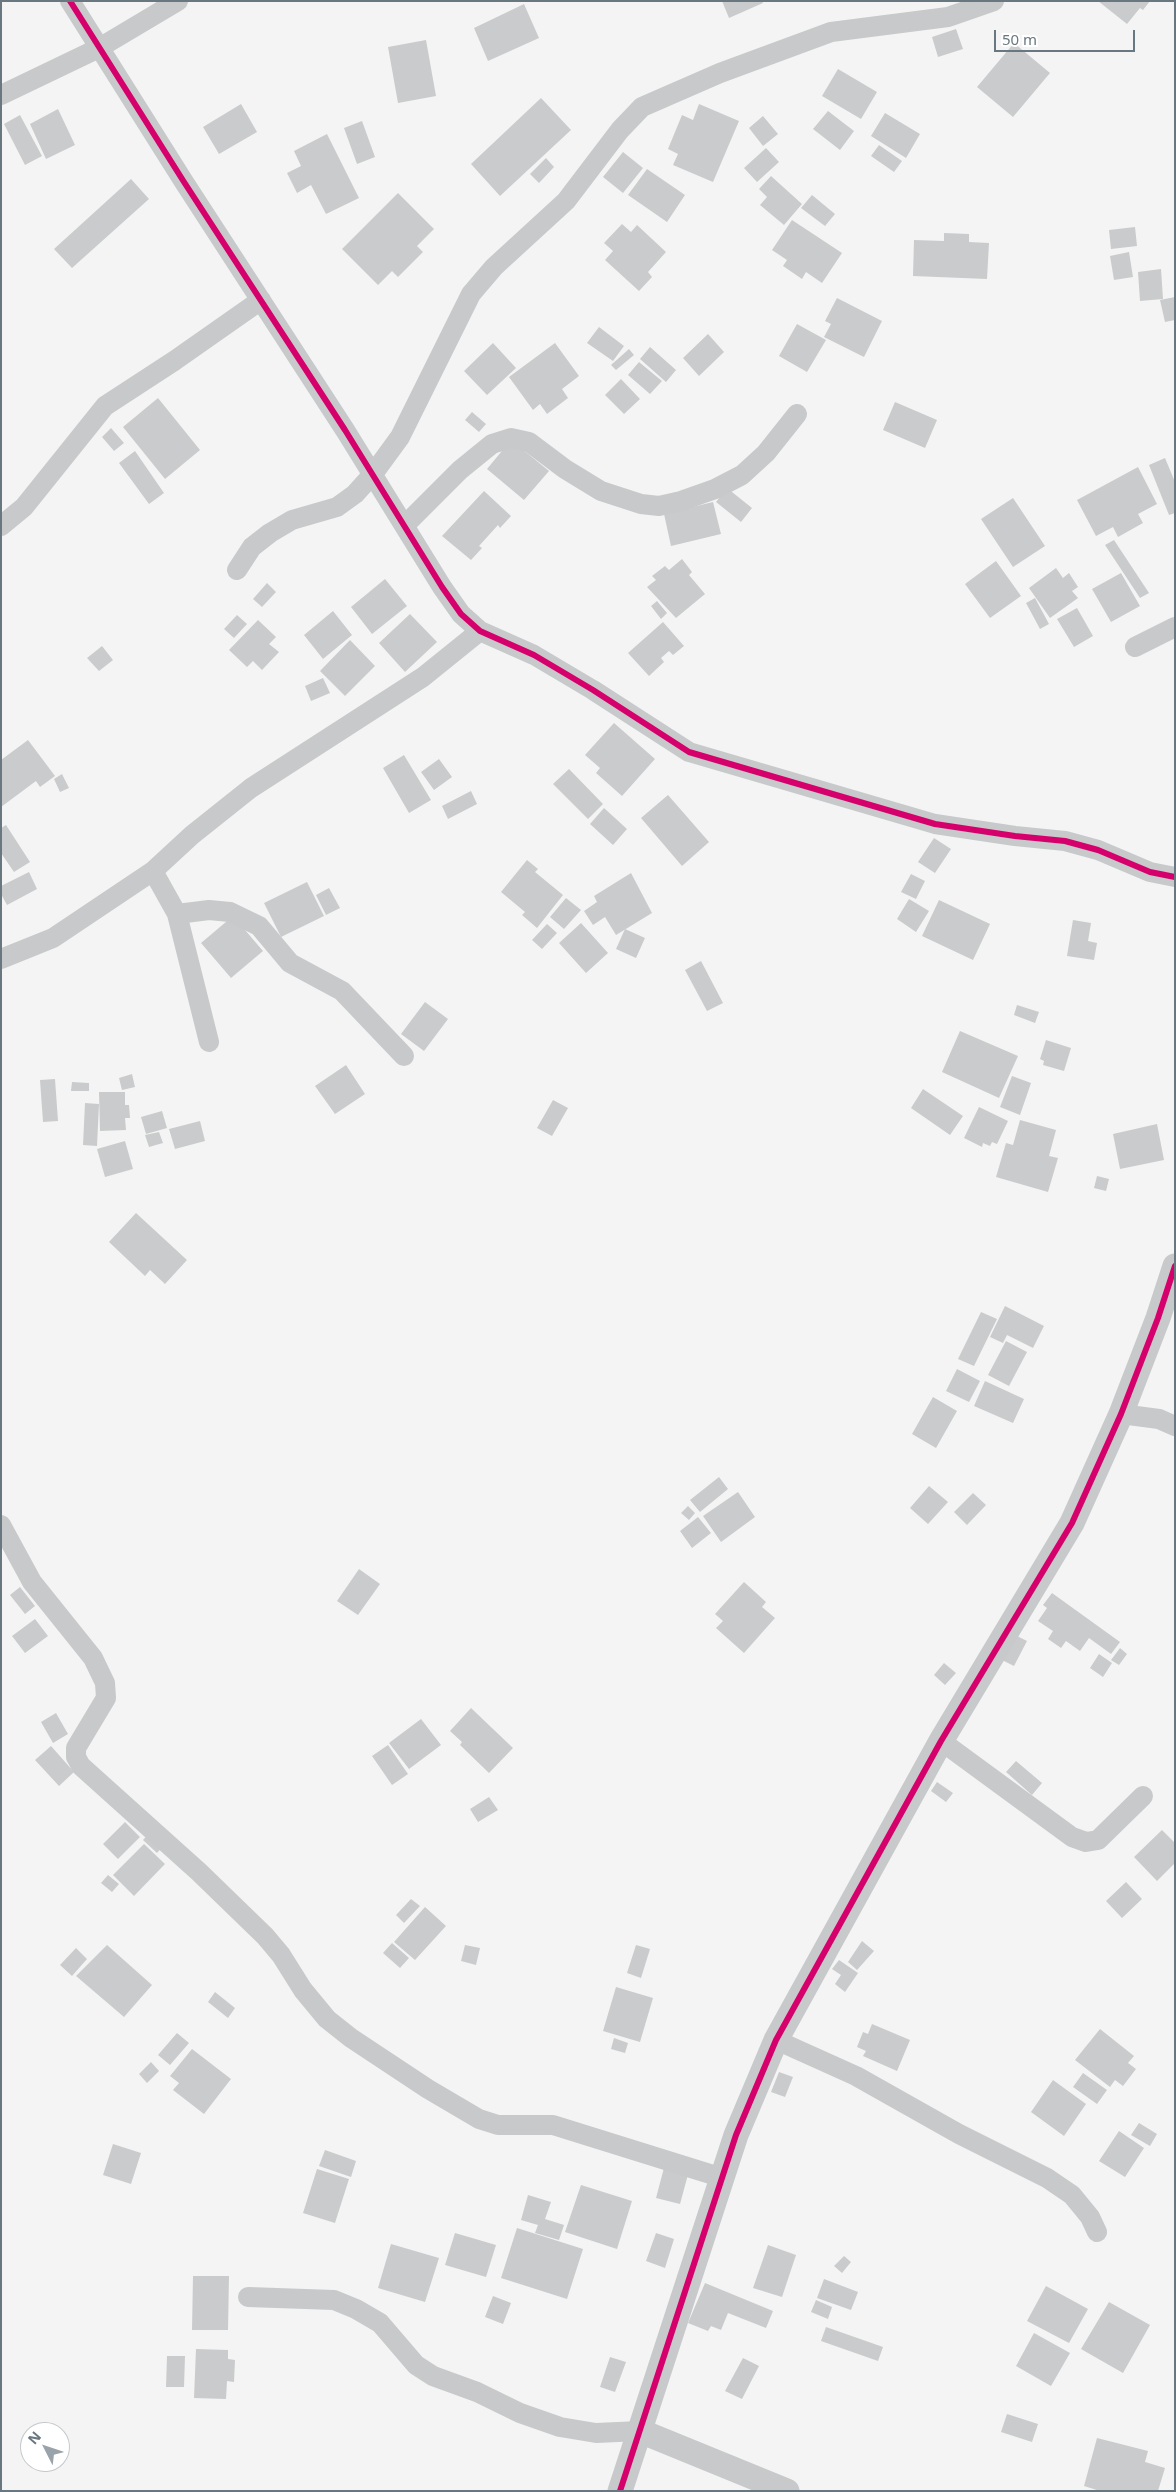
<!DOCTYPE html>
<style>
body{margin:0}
#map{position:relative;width:1176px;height:2492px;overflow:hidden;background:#f4f4f4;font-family:"Noto Sans",sans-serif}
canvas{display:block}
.frame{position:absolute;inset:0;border:2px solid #687780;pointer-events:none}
.north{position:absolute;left:20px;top:2422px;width:50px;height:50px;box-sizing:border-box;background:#fff;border:1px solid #c3c9cc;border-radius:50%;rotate:311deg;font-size:14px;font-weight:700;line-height:20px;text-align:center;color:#687780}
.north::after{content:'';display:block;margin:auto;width:18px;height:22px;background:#99a3a9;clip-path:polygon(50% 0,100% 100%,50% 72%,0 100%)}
.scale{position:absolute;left:994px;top:30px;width:141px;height:22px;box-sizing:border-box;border:2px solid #687780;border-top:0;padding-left:6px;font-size:15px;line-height:18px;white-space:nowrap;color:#687780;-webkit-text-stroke:4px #fff;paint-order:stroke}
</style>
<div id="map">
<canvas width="1176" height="2492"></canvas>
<div class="frame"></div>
<div class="north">N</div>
<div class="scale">50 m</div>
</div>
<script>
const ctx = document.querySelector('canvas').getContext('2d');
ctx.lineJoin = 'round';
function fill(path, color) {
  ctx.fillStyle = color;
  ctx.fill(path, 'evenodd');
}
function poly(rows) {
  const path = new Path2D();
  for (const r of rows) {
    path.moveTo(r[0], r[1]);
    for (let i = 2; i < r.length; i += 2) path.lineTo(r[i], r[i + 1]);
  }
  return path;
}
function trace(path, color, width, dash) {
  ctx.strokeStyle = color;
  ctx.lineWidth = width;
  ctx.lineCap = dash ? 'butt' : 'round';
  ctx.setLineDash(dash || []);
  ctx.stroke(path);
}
const building = poly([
 [722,1,762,1,763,3,729,18],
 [1098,1,1150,1,1143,10,1140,8,1127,24],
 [524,4,539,38,488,61,474,28],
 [956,29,963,49,938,57,932,37],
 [426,40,436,96,398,103,388,47],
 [1014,43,1050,73,1013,117,977,87],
 [838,69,877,92,861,119,822,96],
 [541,98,571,130,500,196,471,164],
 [241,104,257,132,219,154,203,127],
 [699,104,739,121,713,182,673,165,678,154,668,149,682,115,693,120],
 [58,109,75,145,46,159,30,124],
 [828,111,854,131,840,150,813,129],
 [885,113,920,134,906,158,871,136],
 [20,115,42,156,25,165,4,124],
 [763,116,778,134,763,146,749,128],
 [362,121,375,157,357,164,344,128],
 [327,134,359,198,326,214,311,185,297,193,287,173,301,166,294,151],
 [879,145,902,161,894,172,871,156],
 [766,148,779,162,757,182,744,168],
 [623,152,643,168,623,193,603,177],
 [546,158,554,167,539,183,530,174],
 [647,169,685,195,667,222,628,195],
 [771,176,802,204,784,225,760,205,767,197,759,189],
 [131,179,149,199,72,268,54,249],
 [398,193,434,229,417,246,423,252,398,277,392,271,378,285,342,249],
 [812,195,835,214,825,226,801,208],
 [792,220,842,253,822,283,806,272,802,279,783,266,787,260,772,250],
 [622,224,631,232,637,225,666,252,648,272,652,277,639,291,605,260,613,251,604,243],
 [1135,227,1137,246,1111,249,1109,230],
 [944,233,969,234,969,242,989,243,987,279,913,276,914,240,944,241],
 [1129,252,1133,277,1114,280,1110,256],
 [1161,269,1163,299,1140,301,1138,272],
 [1175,297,1175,320,1165,322,1160,300],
 [837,298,882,321,864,357,824,337,831,324,825,321],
 [797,324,826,340,807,372,779,356],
 [599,327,624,346,613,361,587,343],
 [708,334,724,352,699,376,683,358],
 [493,343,516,368,487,395,464,371],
 [555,343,579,376,562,389,568,398,547,414,540,404,533,410,509,377],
 [650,347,676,370,666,382,640,359],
 [629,349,634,355,616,370,611,365],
 [639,362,662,381,650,394,628,375],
 [621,379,640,399,624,414,605,395],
 [158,398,200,450,165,479,123,427],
 [895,402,937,420,925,448,883,430],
 [472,412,486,424,479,432,465,420],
 [111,428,124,443,114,451,102,437],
 [511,440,549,471,524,500,487,469],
 [135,451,164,493,149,504,119,463],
 [1165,458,1175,482,1175,513,1169,515,1149,465],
 [1138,467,1157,504,1138,514,1143,523,1118,537,1113,527,1096,536,1077,500],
 [727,488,752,508,741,522,716,502],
 [484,491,511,516,500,528,498,525,479,546,482,548,471,560,442,536],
 [1013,498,1045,546,1013,567,981,519],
 [713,502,721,534,671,546,664,514],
 [1114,540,1149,593,1140,598,1105,545],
 [682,559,692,572,689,575,705,594,676,618,647,587,656,580,652,576,665,566,669,570],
 [996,561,1021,596,990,618,965,584],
 [1056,568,1063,578,1069,573,1078,587,1072,591,1078,598,1050,618,1029,588],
 [1121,573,1140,606,1111,622,1092,589],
 [385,579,407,606,372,634,351,607],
 [267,583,276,592,262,607,253,599],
 [1035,598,1049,624,1040,629,1026,603],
 [657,601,667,613,661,619,651,606],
 [1077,608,1093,636,1074,647,1057,619],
 [333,611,352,635,323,659,304,635],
 [410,614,437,642,405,672,379,643],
 [237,615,247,624,234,638,224,629],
 [258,620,276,637,269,644,279,652,262,670,253,661,247,667,229,650],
 [663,622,684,646,673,655,669,651,661,658,664,662,649,676,628,653],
 [350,640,375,666,345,696,320,671],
 [102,646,113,660,99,671,87,658],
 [323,678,330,693,311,701,305,686],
 [614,723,655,759,622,796,596,773,600,768,585,755],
 [28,740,55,776,40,787,36,781,1,807,1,760],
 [404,755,431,800,409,813,383,768],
 [439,759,452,777,434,790,421,772],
 [569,769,603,804,588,819,553,784],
 [62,774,69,788,60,792,54,779],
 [471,791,477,804,448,819,442,806],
 [668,795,709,842,682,866,641,818],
 [604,808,627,829,613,845,590,824],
 [6,825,30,862,14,872,1,853,1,828],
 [934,838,951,849,935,873,918,862],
 [527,860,538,869,535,872,563,895,537,928,522,915,525,912,501,892],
 [29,872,37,889,7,905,1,894,1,886],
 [631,873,652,913,616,935,605,917,593,925,584,911,597,902,594,896],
 [911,874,925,881,916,899,901,892],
 [307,882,324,916,281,937,264,903],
 [329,888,340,908,326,915,316,895],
 [566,898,581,910,564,929,550,917],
 [909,899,929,911,916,932,897,919],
 [939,900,990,924,973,960,922,936],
 [233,916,263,951,231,978,201,943],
 [1073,920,1091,923,1088,941,1097,943,1094,960,1067,956],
 [581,923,608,953,586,973,559,943],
 [547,924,557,933,542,949,532,940],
 [625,929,645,938,636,958,616,949],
 [701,961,723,1003,707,1011,685,970],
 [425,1002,448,1019,424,1051,401,1034],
 [1017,1005,1039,1012,1035,1023,1014,1015],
 [960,1031,1018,1056,999,1098,942,1072],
 [1046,1040,1071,1048,1064,1071,1043,1065,1044,1061,1040,1059],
 [346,1065,365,1094,335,1114,315,1086],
 [132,1074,135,1087,122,1090,119,1078],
 [1012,1076,1031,1083,1020,1115,1000,1107],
 [55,1079,58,1121,43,1122,40,1080],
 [72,1082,89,1083,89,1091,71,1091],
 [923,1089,963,1116,950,1135,911,1108],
 [99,1092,125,1092,125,1105,129,1105,130,1118,125,1118,126,1130,100,1131],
 [553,1100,568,1108,552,1136,537,1128],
 [85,1103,99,1104,97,1146,83,1145],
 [979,1107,1008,1121,997,1144,992,1142,990,1146,983,1143,982,1147,964,1138],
 [162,1111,167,1128,146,1134,141,1117],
 [1020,1120,1056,1130,1049,1156,1058,1158,1048,1192,996,1177,1006,1143,1013,1145],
 [200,1121,205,1141,175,1149,169,1129],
 [1157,1124,1164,1160,1120,1169,1113,1134],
 [159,1132,163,1143,149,1147,145,1135],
 [125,1141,133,1169,105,1177,97,1149],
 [1097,1176,1109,1179,1106,1191,1094,1188],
 [136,1213,187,1260,165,1284,150,1270,145,1276,109,1242],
 [1005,1306,1044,1326,1033,1348,1007,1335,1003,1343,990,1337],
 [981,1312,997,1319,974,1366,958,1359],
 [1006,1341,1027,1352,1009,1386,988,1375],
 [957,1369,980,1381,969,1402,946,1391],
 [985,1381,1024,1399,1013,1423,974,1406],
 [933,1397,957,1411,936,1448,912,1434],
 [719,1477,728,1489,700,1512,690,1500],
 [929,1486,948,1502,928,1524,910,1508],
 [738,1492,755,1517,721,1542,703,1516],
 [973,1493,986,1505,967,1525,954,1512],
 [688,1506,695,1513,689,1520,681,1513],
 [698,1517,711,1533,692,1548,680,1531],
 [359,1569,380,1584,358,1615,337,1601],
 [744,1582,766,1602,762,1607,775,1618,744,1653,716,1628,723,1621,715,1614],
 [20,1587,35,1606,25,1614,10,1595],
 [1052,1593,1120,1642,1111,1654,1089,1638,1080,1651,1066,1641,1061,1648,1048,1639,1053,1631,1038,1621,1047,1608,1043,1605],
 [35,1619,48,1636,25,1653,12,1636],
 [1011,1633,1027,1641,1014,1666,998,1658],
 [1120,1648,1127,1654,1119,1665,1111,1660],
 [1099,1654,1112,1663,1103,1677,1090,1668],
 [944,1663,956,1673,945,1685,934,1675],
 [471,1708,513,1748,489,1773,460,1745,462,1742,450,1731],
 [56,1713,68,1734,53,1743,41,1722],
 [421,1719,441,1745,409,1769,389,1743],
 [388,1745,408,1774,392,1785,372,1756],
 [51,1746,74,1772,59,1786,35,1760],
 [1016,1761,1042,1783,1032,1795,1006,1772],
 [937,1782,953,1793,946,1802,931,1791],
 [489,1797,498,1810,478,1822,470,1809],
 [125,1822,140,1837,118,1859,103,1844],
 [1162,1830,1175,1843,1175,1863,1157,1881,1134,1857],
 [151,1831,165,1844,157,1853,143,1840],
 [144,1844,165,1864,134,1896,113,1875],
 [108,1875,119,1884,112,1892,101,1883],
 [1126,1882,1142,1899,1122,1918,1106,1901],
 [411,1899,420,1906,404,1923,396,1915],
 [425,1907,446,1926,415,1960,394,1942],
 [862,1941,874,1951,857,1970,848,1962],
 [392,1943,409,1958,400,1968,383,1953],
 [107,1945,152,1985,124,2017,76,1976],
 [465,1945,480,1948,476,1965,461,1961],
 [636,1945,650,1949,641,1978,627,1973],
 [76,1948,87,1959,72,1976,60,1965],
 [839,1960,858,1973,845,1992,835,1984,841,1975,832,1969],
 [616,1987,653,1998,640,2042,603,2031],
 [215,1992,235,2008,228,2018,208,2002],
 [872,2024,910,2040,897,2071,863,2056,866,2051,857,2047,863,2032,868,2034],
 [1100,2029,1134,2056,1128,2063,1136,2069,1123,2086,1115,2080,1110,2087,1075,2060],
 [177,2033,189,2043,170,2065,158,2055],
 [614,2038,628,2043,625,2053,611,2049],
 [192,2049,231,2079,204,2114,173,2090,179,2083,170,2076],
 [151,2062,159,2071,147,2083,139,2074],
 [779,2072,793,2077,785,2097,771,2092],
 [1083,2073,1107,2090,1097,2104,1073,2087],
 [1053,2080,1086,2104,1064,2136,1031,2112],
 [1139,2123,1157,2134,1150,2146,1131,2135],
 [1119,2131,1144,2148,1125,2177,1099,2161],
 [113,2144,141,2153,131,2184,103,2175],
 [325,2150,356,2161,351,2177,319,2166],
 [665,2164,689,2171,680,2204,656,2198],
 [317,2169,349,2179,335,2223,303,2213],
 [581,2185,632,2201,617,2249,565,2232],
 [528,2195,551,2202,545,2219,564,2225,559,2240,535,2233,538,2225,521,2220],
 [517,2228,583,2249,567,2299,501,2278],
 [455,2233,496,2245,486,2277,445,2265],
 [656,2233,674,2239,665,2268,646,2261],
 [391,2244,439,2258,425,2302,378,2288],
 [768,2245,796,2255,782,2297,753,2288],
 [844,2256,851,2262,842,2273,834,2266],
 [193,2276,229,2276,228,2330,192,2330],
 [824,2279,858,2292,851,2310,817,2298],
 [705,2283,773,2311,766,2328,728,2313,721,2330,711,2326,708,2331,688,2323],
 [1046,2286,1088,2309,1069,2343,1027,2321],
 [493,2296,511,2303,503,2324,485,2317],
 [816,2300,832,2307,828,2319,811,2312],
 [1109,2302,1150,2325,1123,2373,1081,2349],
 [826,2327,883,2347,878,2361,821,2341],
 [1034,2333,1070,2353,1051,2386,1016,2366],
 [196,2349,228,2350,228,2359,235,2360,234,2382,227,2381,226,2399,194,2398],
 [167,2356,185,2356,184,2387,166,2387],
 [610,2357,626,2362,615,2392,600,2387],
 [743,2358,759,2366,742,2399,725,2391],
 [1007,2414,1038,2424,1032,2442,1001,2432],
 [1097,2438,1148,2451,1145,2462,1165,2468,1158,2491,1100,2491,1084,2486]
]);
const minor = poly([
 [70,1,184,182,345,430,442,587,461,614,480,631,534,655,593,690,689,752,935,824,1015,836,1065,841,1098,850,1150,872,1175,877],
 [1,95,99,48,178,1],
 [405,525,460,470,492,444,511,438,529,442,565,469,601,491,641,504,659,506,681,501,715,489,742,475,766,453,797,414],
 [1,526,24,507,105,406,174,361,261,300],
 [237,570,252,547,270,533,292,520,337,507,355,494,373,474,400,437,471,294,494,267,566,201,620,130,642,107,720,73,831,32,948,17,994,1],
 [1135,647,1175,627],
 [153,871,177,914,209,1042],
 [177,914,209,910,230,912,259,926,290,963,342,991,404,1056],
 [1,959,53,938,153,871,192,835,251,788,423,677,480,631],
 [1121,1414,1159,1419,1175,1426],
 [1,1525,32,1582,93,1658,105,1683,106,1698,76,1748,76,1757,81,1766,199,1872,265,1936,281,1955,303,1990,327,2019,351,2038,428,2089,479,2119,498,2125,553,2125,723,2178],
 [941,1741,1072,1837,1086,1842,1098,1840,1143,1796],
 [776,2040,856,2076,959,2134,1047,2178,1072,2195,1090,2217,1097,2232],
 [248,2297,334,2300,356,2309,380,2323,416,2365,433,2376,477,2392,520,2413,560,2427,596,2433,640,2431]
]);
const tertiary = poly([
 [640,2431,787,2491],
 [620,2491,736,2135,776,2040,941,1741,1072,1523,1121,1414,1158,1318,1175,1266]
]);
const cycleway = poly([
 [70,1,184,182,345,430,442,587,461,614,480,631,534,655,593,690,689,752,935,824,1015,836,1065,841,1098,850,1150,872,1175,877],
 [620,2491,736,2135,776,2040,941,1741,1072,1523,1121,1414,1158,1318,1175,1266]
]);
fill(building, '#cacbcc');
trace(minor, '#c7c9ca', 20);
trace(tertiary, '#c7c9ca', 25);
trace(cycleway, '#d6006c', 6);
</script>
